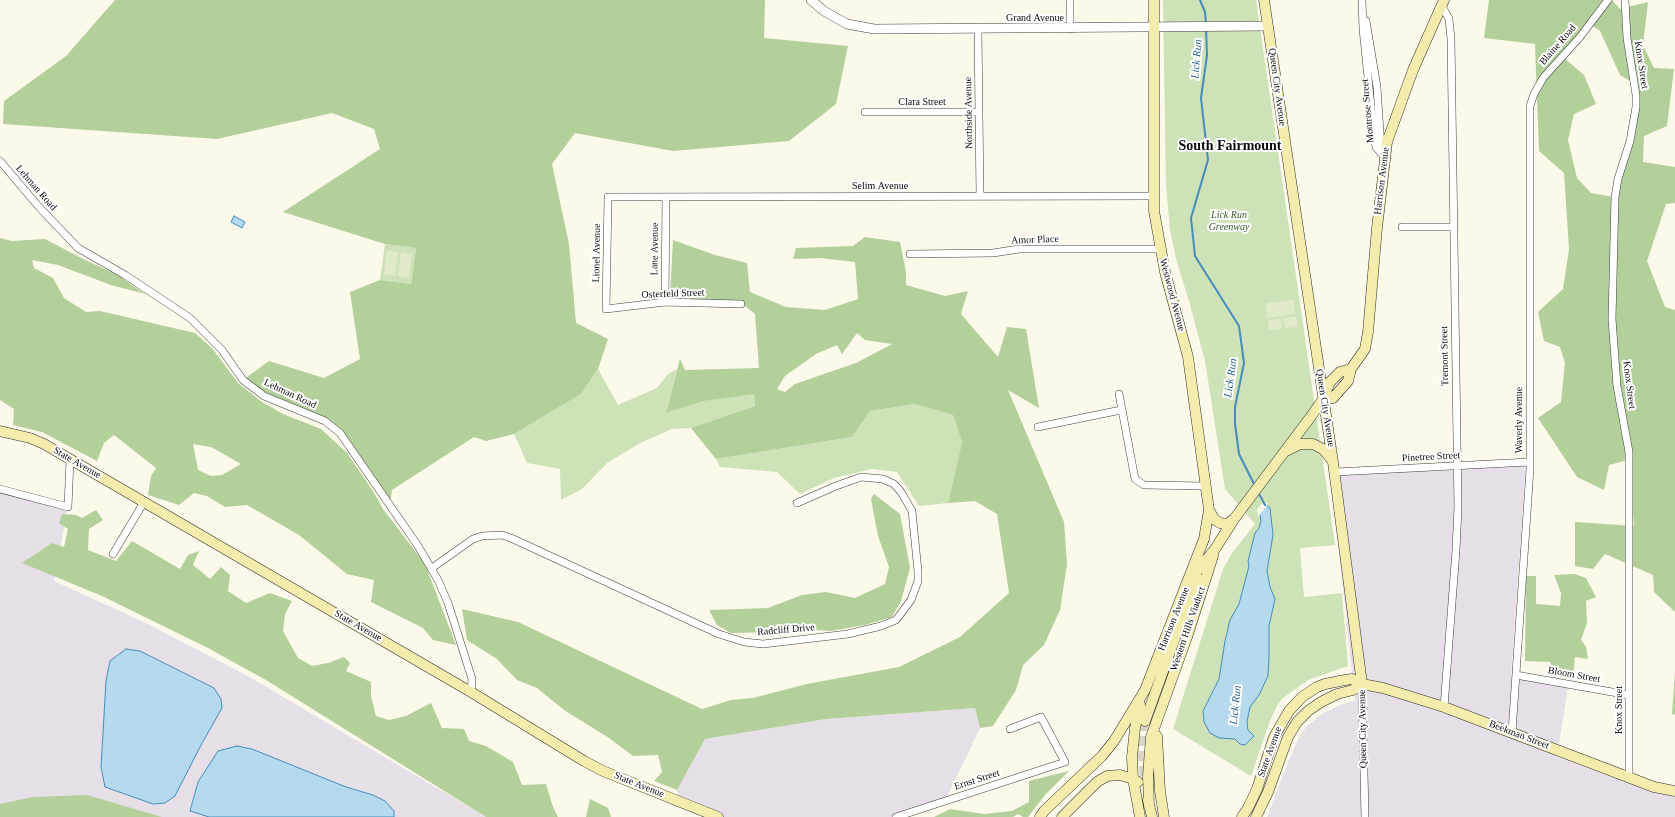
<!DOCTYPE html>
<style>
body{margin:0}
canvas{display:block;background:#fcf8ea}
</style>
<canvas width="1675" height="817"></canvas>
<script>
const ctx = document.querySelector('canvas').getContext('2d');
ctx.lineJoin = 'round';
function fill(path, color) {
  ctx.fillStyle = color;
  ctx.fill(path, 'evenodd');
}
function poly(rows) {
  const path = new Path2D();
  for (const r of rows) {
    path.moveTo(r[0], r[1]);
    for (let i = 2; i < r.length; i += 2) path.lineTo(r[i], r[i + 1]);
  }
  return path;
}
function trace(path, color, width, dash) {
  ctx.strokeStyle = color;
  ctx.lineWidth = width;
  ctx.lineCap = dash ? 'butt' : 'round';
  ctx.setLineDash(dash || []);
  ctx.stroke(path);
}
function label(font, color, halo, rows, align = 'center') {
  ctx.font = font + ' "Times New Roman",serif';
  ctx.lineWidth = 4;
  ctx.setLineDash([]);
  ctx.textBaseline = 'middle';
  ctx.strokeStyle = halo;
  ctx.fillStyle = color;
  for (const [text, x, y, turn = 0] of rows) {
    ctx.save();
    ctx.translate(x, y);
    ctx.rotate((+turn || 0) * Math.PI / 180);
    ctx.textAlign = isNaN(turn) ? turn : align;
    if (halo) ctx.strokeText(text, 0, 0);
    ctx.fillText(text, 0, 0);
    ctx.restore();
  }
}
const industrial = poly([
 [1526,464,1511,676,1568,687,1557,757,1652,792,1675,797,1675,817,1267,817,1289,760,1299,737,1307,726,1323,713,1345,703,1355,701,1331,475],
 [0,489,68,507,54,581,146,623,246,675,486,817,0,817],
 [975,708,980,728,945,801,896,817,718,817,677,801,677,790,705,739,826,719]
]);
const green = poly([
 [1163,0,1256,0,1335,545,1300,548,1304,597,1342,593,1348,666,1308,680,1283,698,1278,704,1270,721,1251,776,1173,729,1223,569,1232,553,1255,524,1225,489,1205,361,1189,301,1176,259,1170,230,1166,185],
 [385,244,416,248,411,284,380,280],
 [598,369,618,405,657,388,668,374,677,369,666,413,704,401,754,393,755,406,691,428,672,429,640,443,607,463,582,489,561,500,560,469,527,463,514,434,581,394],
 [915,404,953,415,962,442,948,503,919,506,897,472,872,469,834,478,800,494,777,472,720,467,716,459,852,437,870,411]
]);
const forest = poly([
 [115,0,765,0,764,38,848,46,836,104,789,141,673,151,575,133,552,164,569,244,576,323,608,339,598,369,581,394,514,434,486,441,474,437,392,490,390,505,333,426,287,405,243,380,269,361,324,378,360,359,350,292,380,280,411,284,416,248,385,244,283,212,380,149,374,129,332,113,217,139,3,124,4,101,66,56],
 [1489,0,1612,0,1620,9,1648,2,1643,45,1654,68,1674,69,1667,126,1644,136,1643,162,1675,167,1675,203,1666,204,1647,261,1665,307,1675,310,1675,612,1654,592,1653,575,1605,554,1593,569,1575,566,1575,522,1634,526,1628,460,1609,465,1604,490,1577,477,1538,418,1561,402,1565,363,1560,347,1544,341,1538,312,1563,289,1569,249,1564,173,1539,151,1535,44,1484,38],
 [1590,24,1600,31,1620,75,1634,83,1630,141,1614,197,1591,193,1577,178,1568,140,1574,114,1596,104,1584,75,1563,57],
 [865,237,900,242,906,272,906,285,945,296,968,291,961,314,998,357,1007,327,1026,329,1039,408,1008,390,1064,522,1067,564,1060,610,1044,645,1023,665,1016,690,993,726,980,728,975,708,826,719,705,739,677,790,654,781,662,772,658,755,633,756,609,738,564,710,537,688,517,680,497,659,467,640,462,609,518,622,702,709,731,700,753,698,807,684,899,667,960,637,1009,593,997,514,975,501,948,503,962,442,953,415,915,404,870,411,852,437,716,459,691,428,755,406,754,394,704,401,666,413,680,359,685,370,759,368,755,314,739,301,670,298,673,240,715,255,747,263,750,292,786,307,825,310,858,299,855,262,820,258,793,259,796,248,853,246],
 [857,333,865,340,892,344,856,363,795,384,785,392,777,389,785,376,816,354,837,345,842,354],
 [0,238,12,241,45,239,87,261,116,274,145,294,111,285,58,265,32,260,34,268,53,278,64,298,86,312,100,311,195,333,212,348,238,383,262,402,283,414,321,429,347,453,373,491,383,509,425,564,456,645,433,640,423,628,371,602,374,580,347,574,299,535,247,505,225,507,207,496,194,493,179,505,148,495,151,476,156,468,114,435,104,443,97,461,42,432,13,425,14,409,0,400],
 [193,444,211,447,241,464,222,475,211,476,198,470],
 [874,494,900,514,910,568,901,601,892,617,865,625,831,631,800,629,773,632,731,633,717,625,709,610,768,608,802,595,826,592,855,598,885,584,889,567,878,536,871,499],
 [96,510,103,520,89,529,88,550,116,561,132,541,180,569,188,555,199,551,193,565,210,579,221,567,230,575,228,591,246,603,270,593,292,601,285,614,283,631,298,658,312,666,328,663,344,657,350,663,346,671,371,682,371,696,376,716,389,720,406,716,431,703,442,728,464,729,469,741,486,746,513,762,522,785,546,784,553,807,558,817,486,817,266,680,208,648,102,596,22,563,52,543,64,547,68,529,59,523,62,514,76,515,82,518],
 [1575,574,1586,578,1596,597,1586,601,1587,623,1581,640,1586,647,1588,659,1575,657,1573,677,1557,675,1550,662,1525,661,1526,576,1536,576,1536,604,1560,606,1561,593,1554,575],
 [1675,671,1675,715,1672,714],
 [1069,771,1045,795,1028,817,1023,817,1018,814,1013,817,934,817,950,809,984,814,1012,811,1029,802,1029,781],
 [87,795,162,817,0,817,0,804,33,797],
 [590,799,608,808,611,817,586,817]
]);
const pitch = poly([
 [387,250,398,252,395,276,384,274],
 [401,252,412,254,409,278,398,276],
 [1294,300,1295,314,1267,318,1266,303],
 [1296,316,1298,327,1285,328,1283,318],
 [1281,318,1282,329,1269,330,1268,320]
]);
const water = poly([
 [234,216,245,222,242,228,231,222,234,216],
 [1265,504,1270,508,1273,535,1267,571,1270,587,1275,599,1269,626,1269,658,1268,676,1259,695,1250,707,1247,722,1248,730,1254,736,1245,745,1240,744,1235,739,1219,738,1210,733,1204,722,1203,711,1219,679,1225,641,1230,620,1239,604,1249,566,1248,561,1255,533,1259,528,1261,521,1259,510,1265,504],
 [126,649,140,651,214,688,221,699,222,708,200,747,175,796,165,803,153,804,105,787,101,767,106,681,110,661,126,649],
 [237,746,252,749,346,787,373,795,385,801,394,811,394,817,209,817,190,811,198,782,218,751,237,746]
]);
const pier = poly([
 [1264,502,1268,504,1258,517,1257,509]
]);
const stream = poly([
 [1200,0,1205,12,1206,24],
 [1206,28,1207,55,1201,98,1208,160,1191,218,1195,256,1239,326,1244,363,1235,407,1235,424,1239,454,1255,486],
 [1258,492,1265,505]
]);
const secondaryTunnel = poly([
 [1145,721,1143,757,1145,779]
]);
const minor = poly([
 [1362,0,1363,29,1374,136,1376,147,1384,157],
 [1625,0,1627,38,1636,95,1636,107,1630,141,1618,179,1615,197,1612,319,1617,386,1629,452,1629,777],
 [1442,6,1449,19,1451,39,1458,507,1456,550,1444,707],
 [1366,21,1377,87,1381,147],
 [978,29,980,196],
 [1070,29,1070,0],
 [865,112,979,112],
 [0,161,39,207,78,248,125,275,190,318,222,350,243,380,264,396,325,421,340,433,418,546,438,580,448,603,472,679,471,692],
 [1402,227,1453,227],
 [910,254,993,253,1019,249,1160,249],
 [665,302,666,197],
 [741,304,665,302,606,309,608,197,1153,196],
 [1119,394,1135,479,1144,485,1206,486],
 [1038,427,1121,410],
 [1335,472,1529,462],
 [0,489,68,507,70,459],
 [113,554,144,502],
 [432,568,473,539,482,536,502,535,511,538,719,634,744,642,763,644,848,634,881,626,896,620,911,600,918,581,918,571,912,511,901,492,894,484,883,479,861,477,836,486,797,503],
 [1516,675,1629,695],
 [1362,684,1365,817],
 [1512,732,1530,469,1530,106,1534,94,1543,78,1580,37,1608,0],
 [896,817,1065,762,1041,717,1010,729]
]);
const tertiary = poly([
 [811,0,824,11,847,24,874,29,1268,26]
]);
const secondary = poly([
 [1154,0,1154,211,1165,272,1188,357,1209,510,1204,539,1186,585],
 [1264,0,1333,462,1362,684],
 [1323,399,1333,398,1348,381,1351,369,1365,349,1368,332,1377,228,1387,142,1413,70,1444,0],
 [0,431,30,438,44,444,471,692,584,761,603,771,718,817],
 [1288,450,1300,444,1313,444,1323,449,1332,460],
 [1209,510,1214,519,1220,523,1227,524,1234,519],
 [1145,721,1197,577],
 [1157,736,1160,791,1164,817],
 [1148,800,1152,817],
 [1149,806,1148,776,1151,737,1187,637,1213,556],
 [1040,817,1044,811,1102,756,1114,741,1145,690,1186,585,1215,549,1234,519,1312,415,1323,399,1330,382,1340,372,1351,369],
 [1062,817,1097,782,1107,776,1120,775,1133,779,1138,782],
 [1140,817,1133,779,1132,757,1135,728,1140,705],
 [1242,817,1248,808,1257,789,1274,737,1289,711,1302,697,1317,687,1325,684,1345,680,1352,679,1362,684,1383,688,1444,707,1654,787,1675,791],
 [1256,817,1268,792,1288,737,1297,722,1308,711,1321,702,1337,694,1353,690,1362,684]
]);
const streetNames = [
 ["Grand Avenue",1035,18],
 ["Blaine Road",1558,45,-49],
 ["Knox Street",1641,65,81],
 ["Queen City Avenue",1277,87,82],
 ["Clara Street",922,102],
 ["Montrose Street",1368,111,-95],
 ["Northside Avenue",969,113,-91],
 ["Harrison Avenue",1382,181,-83],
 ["Selim Avenue",880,186],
 ["Lehman Road",36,188,49],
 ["Amor Place",1035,240,-2],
 ["Lane Avenue",655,249,-89],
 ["Lionel Avenue",597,253,-89],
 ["Osterfeld Street",673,294,-2],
 ["Westwood Avenue",1172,295,75],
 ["Tremont Street",1445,356,-91],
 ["Knox Street",1629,385,83],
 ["Lehman Road",290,394,25],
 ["Queen City Avenue",1325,408,81],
 ["Waverly Avenue",1519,420,-90],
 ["Pinetree Street",1431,457,-3],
 ["State Avenue",77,463,30],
 ["Harrison Avenue",1174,619,-68],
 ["State Avenue",358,626,30],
 ["Western Hills Viaduct",1188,629,-71],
 ["Radcliff Drive",786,630,-5],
 ["Bloom Street",1574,675,10],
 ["Knox Street",1619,710,-90],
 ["Queen City Avenue",1363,729,-91],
 ["Beekman Street",1519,735,21],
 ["State Avenue",1270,752,-70],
 ["Ernst Street",977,780,-18],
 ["State Avenue",639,785,22]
];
const parkNames = [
 ["Lick Run",1229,215],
 ["Greenway",1229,227]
];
const waterNames = [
 ["Lick Run",1197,59,-85],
 ["Lick Run",1231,378,-82],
 ["Lick Run",1236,705,-84]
];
const districtNames = [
 ["South Fairmount",1230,146]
];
fill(industrial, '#e7dfe8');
fill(green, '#cee2b8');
fill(forest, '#b3d09a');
fill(pitch, '#dfeac9');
fill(water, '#b5d9ed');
trace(water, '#458dbb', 1);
fill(pier, '#fcf8ea');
trace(stream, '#458dbb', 2);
trace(secondaryTunnel, '#d8d4c8', 10, [10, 5]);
trace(minor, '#3d3d3d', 8);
trace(tertiary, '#3d3d3d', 10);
trace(secondary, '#2c2c2c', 11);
trace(minor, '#fff', 7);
trace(tertiary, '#fff', 9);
trace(secondary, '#f4ecac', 10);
label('10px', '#0a0a0a', '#fff', streetNames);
label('italic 10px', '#2f5824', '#fff', parkNames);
label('italic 11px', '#245f8b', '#fff', waterNames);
label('bold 14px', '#0a0a0a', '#fff', districtNames);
</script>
